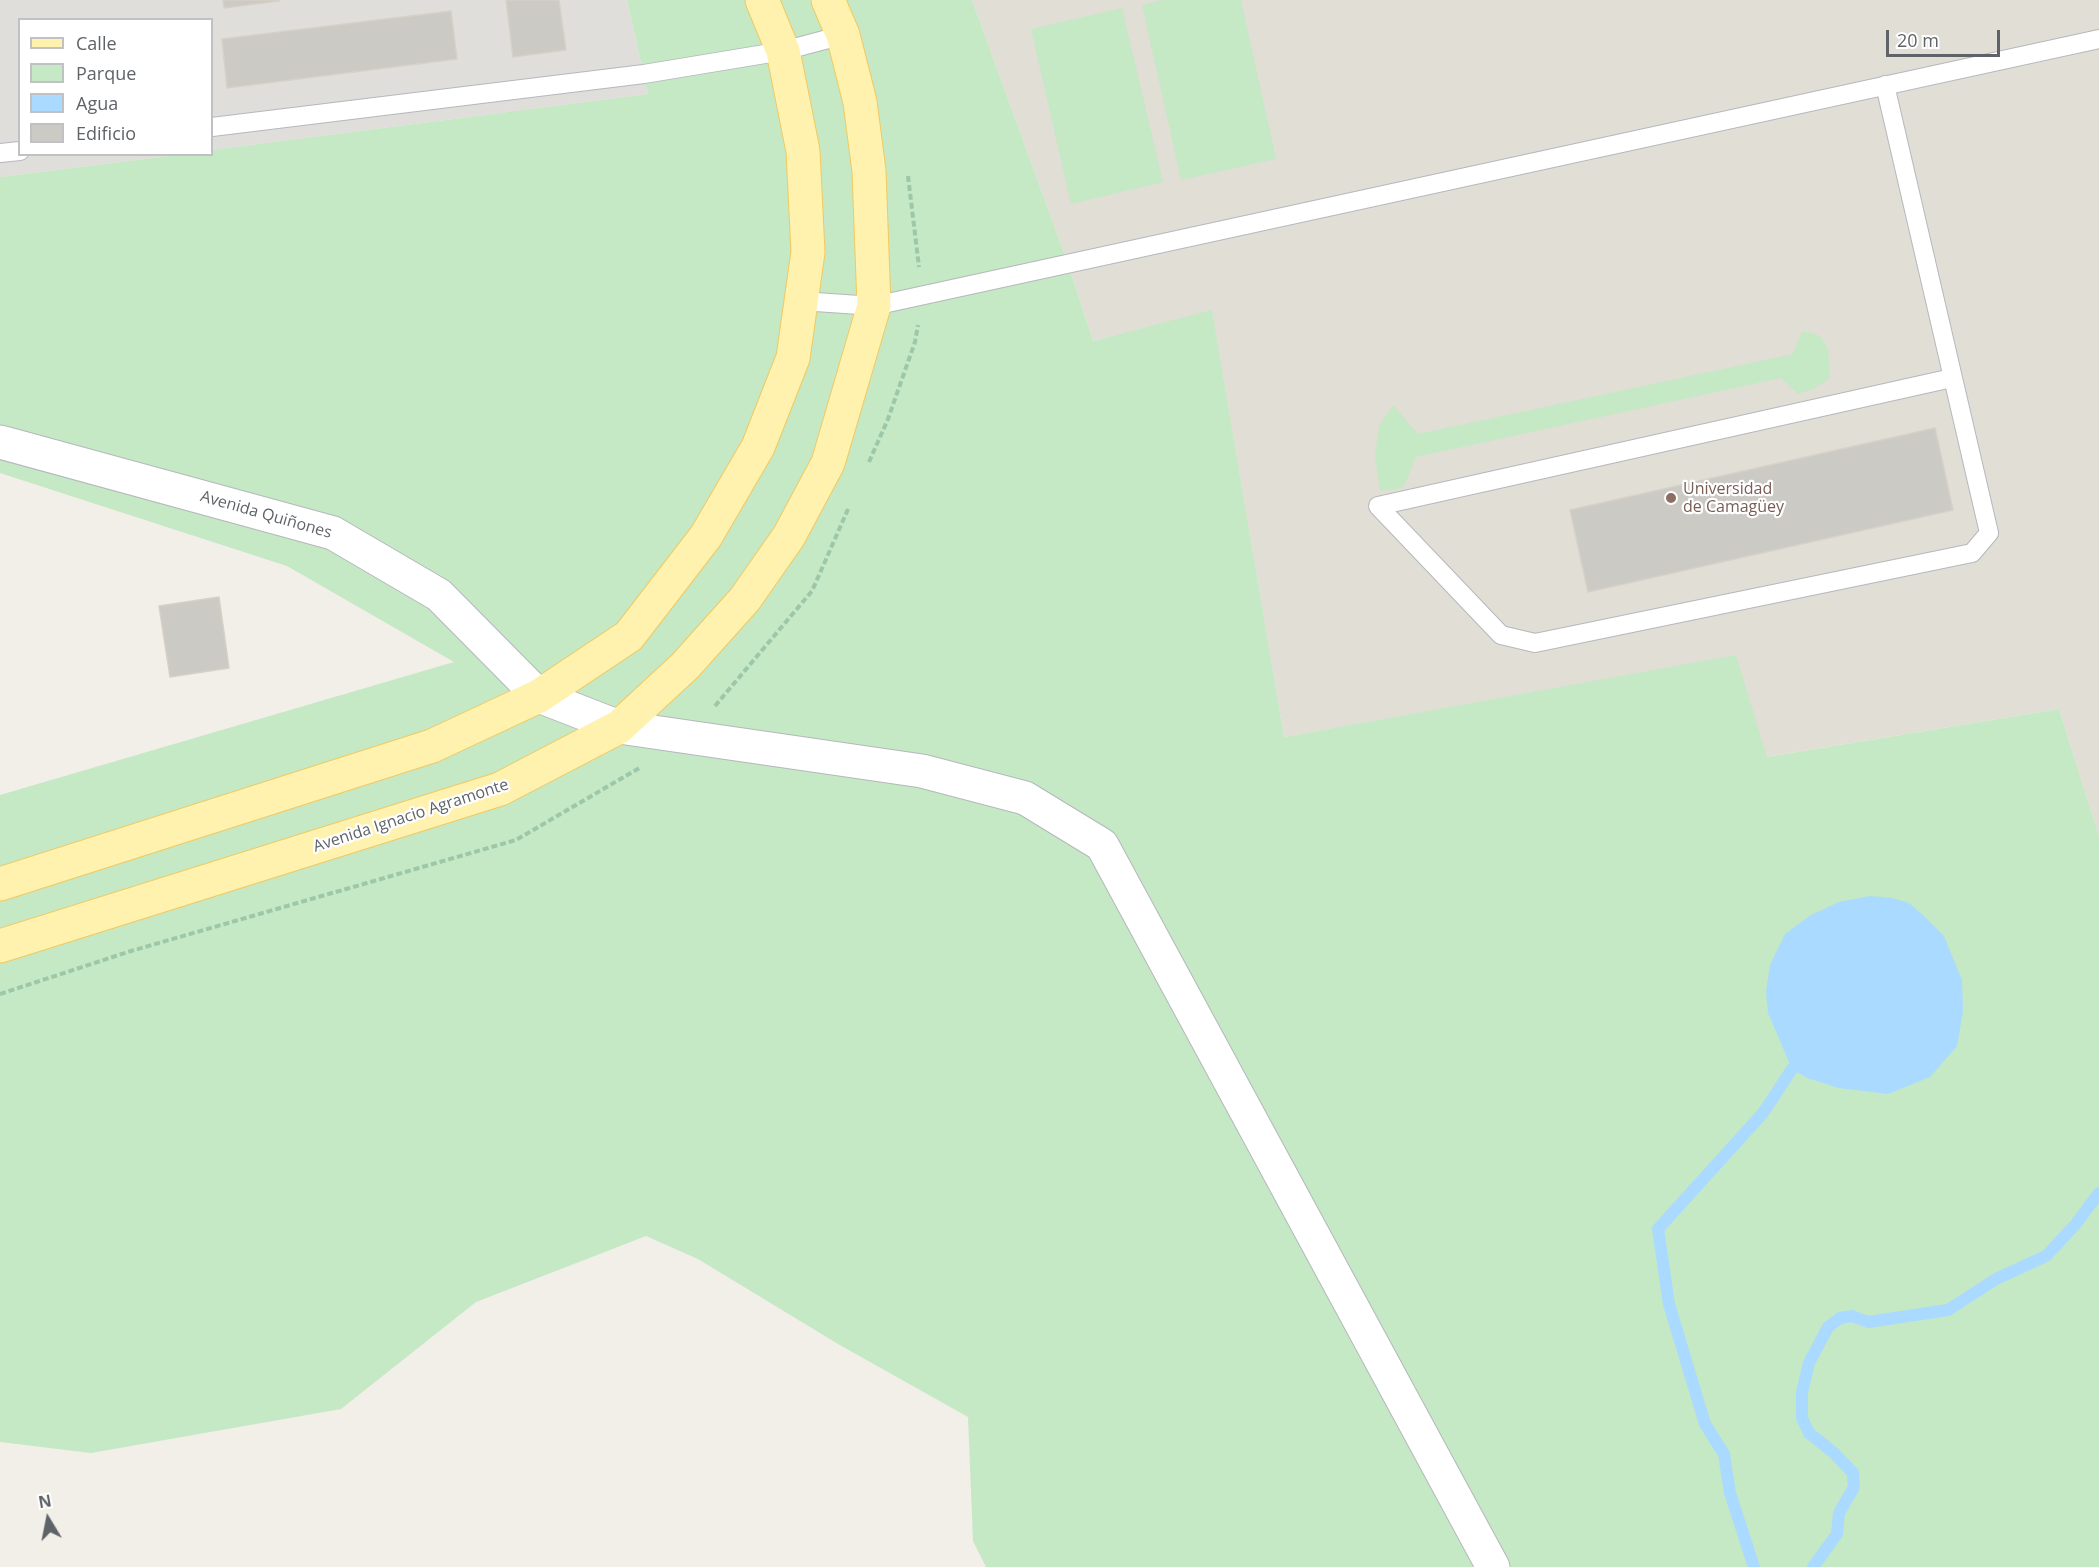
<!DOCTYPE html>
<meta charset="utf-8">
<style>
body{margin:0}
#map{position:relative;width:2099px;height:1567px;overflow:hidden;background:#f1efe8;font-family:"Open Sans",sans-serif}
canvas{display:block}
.legend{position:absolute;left:18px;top:18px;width:195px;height:138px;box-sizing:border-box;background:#fff;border:2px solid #bfc1c3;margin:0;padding:8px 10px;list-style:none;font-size:18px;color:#5f6368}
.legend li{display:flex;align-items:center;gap:12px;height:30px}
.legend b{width:30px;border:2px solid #bfc1c3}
.north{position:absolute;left:18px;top:1489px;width:60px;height:60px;-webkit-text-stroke:4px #fff;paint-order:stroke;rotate:350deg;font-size:16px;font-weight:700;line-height:24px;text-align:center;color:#5f6368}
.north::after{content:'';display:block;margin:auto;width:21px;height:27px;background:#5f6368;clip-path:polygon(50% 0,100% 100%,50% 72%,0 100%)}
.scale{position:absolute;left:1886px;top:30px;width:114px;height:27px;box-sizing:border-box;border:3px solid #5f6368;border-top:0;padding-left:8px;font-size:18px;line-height:21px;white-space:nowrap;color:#5f6368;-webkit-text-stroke:4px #fff;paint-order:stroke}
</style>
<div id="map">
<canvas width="2099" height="1567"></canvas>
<ul class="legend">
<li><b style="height:8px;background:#fff2af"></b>Calle</li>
<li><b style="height:16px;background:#c5e8c5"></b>Parque</li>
<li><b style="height:16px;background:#aadaff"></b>Agua</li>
<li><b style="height:16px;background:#cccac5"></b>Edificio</li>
</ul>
<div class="north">N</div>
<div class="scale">20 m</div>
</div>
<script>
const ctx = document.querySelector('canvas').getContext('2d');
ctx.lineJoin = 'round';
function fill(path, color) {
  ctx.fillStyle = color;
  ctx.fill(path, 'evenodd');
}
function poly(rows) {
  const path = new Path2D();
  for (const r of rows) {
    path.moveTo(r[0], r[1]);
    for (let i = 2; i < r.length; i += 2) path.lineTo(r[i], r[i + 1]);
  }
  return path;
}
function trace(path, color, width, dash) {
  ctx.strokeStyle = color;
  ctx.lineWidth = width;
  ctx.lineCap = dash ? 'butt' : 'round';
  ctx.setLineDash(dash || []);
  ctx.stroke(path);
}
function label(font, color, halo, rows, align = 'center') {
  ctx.font = font + ' "Open Sans",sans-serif';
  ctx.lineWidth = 4.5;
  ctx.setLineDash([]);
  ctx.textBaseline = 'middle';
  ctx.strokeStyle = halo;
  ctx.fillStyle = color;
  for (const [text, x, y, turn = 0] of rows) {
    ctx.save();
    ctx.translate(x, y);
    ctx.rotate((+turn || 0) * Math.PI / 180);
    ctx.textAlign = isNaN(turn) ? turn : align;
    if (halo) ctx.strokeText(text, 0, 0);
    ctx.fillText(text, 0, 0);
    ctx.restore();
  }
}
const industrial = poly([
 [0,0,627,0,648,94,212,150,212,20,20,20,20,154,176,155,0,177]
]);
const education = poly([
 [972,0,2099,0,2099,836,2059,709,1766,757,1735,656,1284,737,1212,311,1093,341,1068,264]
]);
const green = poly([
 [627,0,972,0,1068,264,1093,341,1212,310,1284,737,1736,655,1767,757,2059,709,2099,836,2099,1567,986,1567,973,1541,968,1417,838,1344,698,1259,646,1236,476,1302,341,1409,91,1453,0,1442,0,795,454,662,287,566,0,473,0,177,176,155,212,154,212,150,648,94],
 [1162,0,1241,0,1276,159,1181,180,1142,5],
 [1122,8,1163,182,1071,204,1031,29],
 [1802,331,1813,333,1821,337,1828,349,1830,378,1815,388,1798,394,1781,378,1416,457,1403,488,1380,491,1375,456,1379,426,1393,405,1418,434,1793,354]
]);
const water = poly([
 [1870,896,1892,898,1909,903,1924,916,1944,936,1962,980,1963,1011,1957,1046,1930,1077,1888,1094,1839,1088,1807,1078,1792,1069,1768,1013,1766,991,1770,965,1785,934,1811,915,1839,902]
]);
const stream = poly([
 [1754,1567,1730,1493,1724,1454,1705,1424,1669,1304,1658,1229,1763,1113,1792,1069],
 [1813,1567,1837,1534,1839,1513,1854,1487,1853,1473,1834,1453,1809,1433,1802,1418,1802,1392,1809,1363,1828,1327,1840,1318,1852,1316,1868,1322,1948,1310,1996,1279,2046,1256,2075,1225,2099,1193]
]);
const building = poly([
 [223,0,279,0,279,1,224,8,223,0],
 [506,0,559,0,566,50,513,57,506,0],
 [451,11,457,59,227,88,222,39,451,11],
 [1935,428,1953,510,1588,592,1570,510,1935,428],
 [219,597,229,668,170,677,159,606,219,597]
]);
const path = poly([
 [908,176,919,267],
 [869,462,888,419,915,342,918,325],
 [715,706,812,591,849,507],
 [0,994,131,951,516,840,641,767]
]);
const service = poly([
 [1885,85,1989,533,1972,553,1535,643,1501,635,1378,506,1952,378],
 [212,127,644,74,783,51,843,35],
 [0,153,20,151],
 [801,301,874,306,2099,39]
]);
const minor = poly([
 [619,727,922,771,1025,798,1102,845,1493,1567]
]);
const tertiary = poly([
 [0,442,333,533,439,595,539,696,619,727]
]);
const primary = poly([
 [0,884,432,746,539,696,629,636,706,536,758,447,793,358,808,252,803,151,783,51,762,0],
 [0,946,500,789,619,727,685,666,745,599,789,536,828,463,874,306,869,171,860,102,843,35,828,0]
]);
const markers = [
 [1671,498,6,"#8d6e63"]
];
const educationNames = [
 ["Universidad",1683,489],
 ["de Camagüey",1683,507]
];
const streetNames = [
 ["Avenida Quiñones",266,515,16],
 ["Avenida Ignacio Agramonte",411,816,-18]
];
fill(industrial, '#e0deda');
fill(education, '#e1ded6');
fill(green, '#c5e8c5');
fill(water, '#aadaff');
trace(stream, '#aadaff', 12);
fill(building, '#cccac5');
trace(building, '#d6d1c6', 1.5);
trace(service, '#b5b8bc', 20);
trace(minor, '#b5b8bc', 35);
trace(tertiary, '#b5b8bc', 35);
trace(primary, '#f2c960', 35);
trace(path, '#9cc7a9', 4, [6, 3]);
trace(service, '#fff', 18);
trace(minor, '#fff', 33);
trace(tertiary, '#fff', 33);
trace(primary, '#fff2af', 33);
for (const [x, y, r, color] of markers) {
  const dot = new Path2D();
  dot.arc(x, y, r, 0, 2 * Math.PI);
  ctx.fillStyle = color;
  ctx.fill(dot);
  trace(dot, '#fff', 2);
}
label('16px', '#785e54', '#fff', educationNames, 'left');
label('16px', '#5f6368', '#fff', streetNames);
</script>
